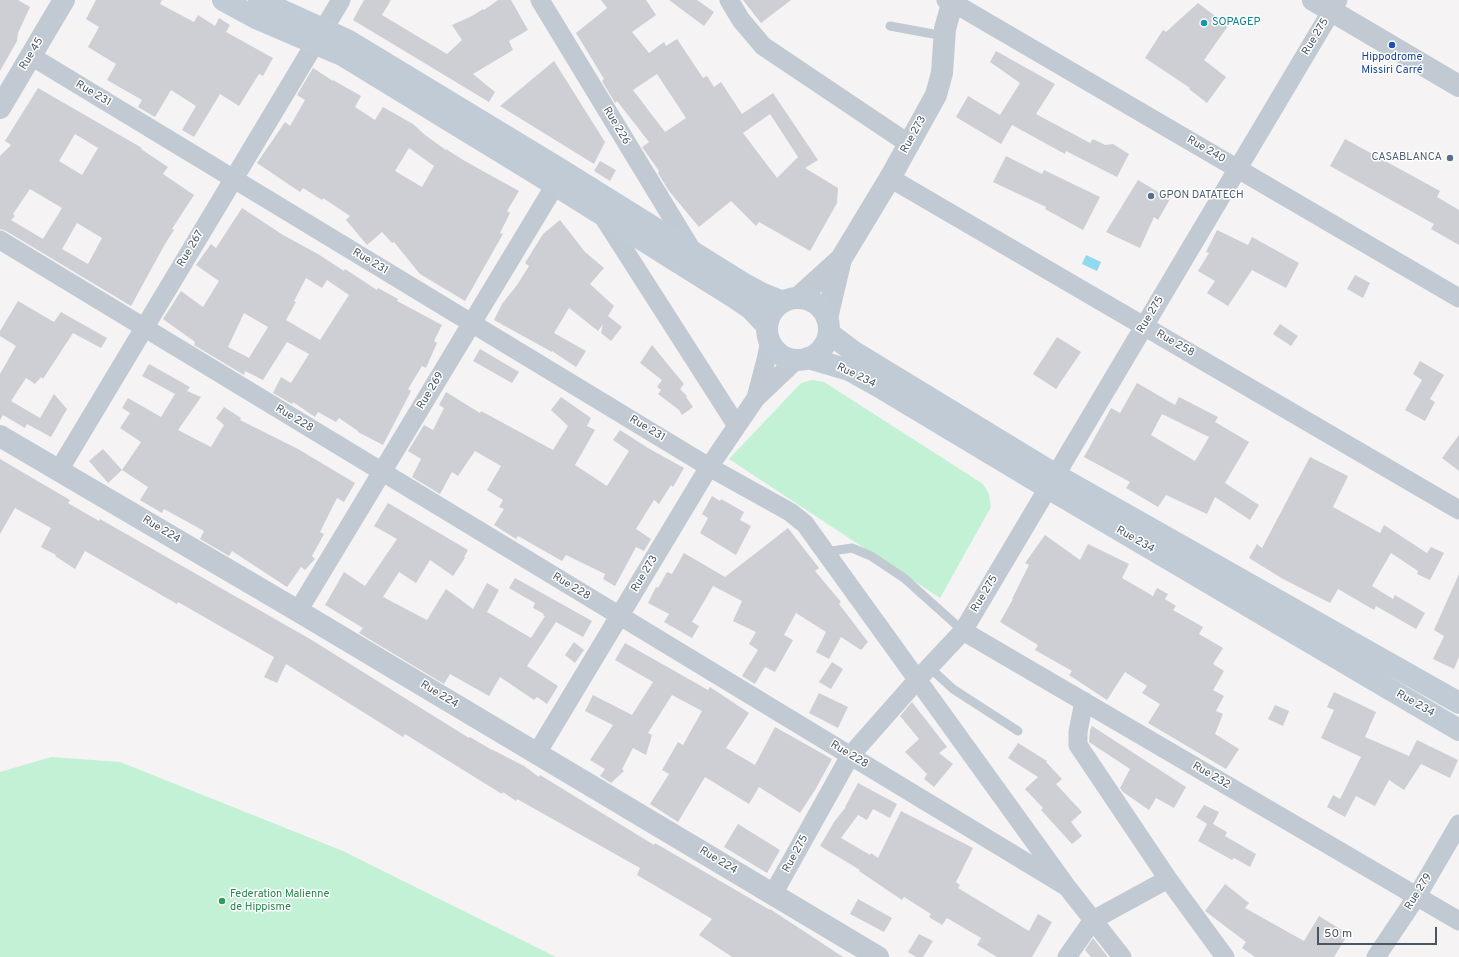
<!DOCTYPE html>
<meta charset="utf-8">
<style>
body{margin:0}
#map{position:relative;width:1459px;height:957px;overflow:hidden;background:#f5f3f3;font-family:Overpass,sans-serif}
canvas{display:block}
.scale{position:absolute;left:1317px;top:927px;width:120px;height:18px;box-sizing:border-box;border:2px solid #4a5661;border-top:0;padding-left:5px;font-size:12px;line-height:14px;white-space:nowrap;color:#4a5661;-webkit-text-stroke:3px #fff;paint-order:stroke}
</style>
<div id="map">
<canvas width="1459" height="957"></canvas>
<div class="scale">50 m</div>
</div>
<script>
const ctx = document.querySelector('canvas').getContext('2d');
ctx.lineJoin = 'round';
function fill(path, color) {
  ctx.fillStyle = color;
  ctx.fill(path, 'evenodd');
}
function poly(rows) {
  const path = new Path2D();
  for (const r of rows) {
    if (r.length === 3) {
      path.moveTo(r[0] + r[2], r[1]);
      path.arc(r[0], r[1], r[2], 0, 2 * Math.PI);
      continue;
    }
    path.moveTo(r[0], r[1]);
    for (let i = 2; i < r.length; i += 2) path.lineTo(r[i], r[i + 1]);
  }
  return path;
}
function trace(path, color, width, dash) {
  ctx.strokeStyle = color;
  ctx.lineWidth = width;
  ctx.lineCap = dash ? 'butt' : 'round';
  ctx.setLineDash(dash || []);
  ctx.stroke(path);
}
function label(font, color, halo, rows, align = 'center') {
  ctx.font = font + ' Overpass,sans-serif';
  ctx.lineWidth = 3;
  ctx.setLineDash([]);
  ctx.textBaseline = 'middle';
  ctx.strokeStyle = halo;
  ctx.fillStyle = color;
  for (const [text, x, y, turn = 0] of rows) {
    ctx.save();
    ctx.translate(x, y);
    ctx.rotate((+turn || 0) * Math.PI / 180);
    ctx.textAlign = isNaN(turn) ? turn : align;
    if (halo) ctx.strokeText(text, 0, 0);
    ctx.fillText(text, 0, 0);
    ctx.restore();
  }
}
const green = poly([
 [812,380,824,382,983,484,989,494,991,507,940,598,729,459,801,383],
 [51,757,120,762,343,851,556,957,0,957,0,772]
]);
const water = poly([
 [1086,255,1101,262,1097,271,1082,264]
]);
const building = poly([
 [0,0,18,0,30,7,18,33,17,41,0,71],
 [96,0,162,0,160,4,194,22,198,15,215,26,219,18,230,25,226,32,273,58,263,76,259,74,239,106,220,94,194,137,182,130,196,106,171,90,155,117,138,107,142,100,107,80,116,64,88,47,99,27,86,19],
 [364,0,391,0,382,15,447,54,462,40,452,25,472,16,483,9,484,10,498,0,511,0,528,30,509,41,513,50,473,74,495,92,489,102,353,20],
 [601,0,646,0,656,15,632,32,649,53,664,42,666,46,677,39,703,78,707,76,714,87,721,82,742,114,773,93,818,160,805,168,838,188,837,203,810,251,759,222,756,226,731,201,699,227,669,191,658,173,659,171,642,147,649,142,617,101,615,103,602,81,604,79,576,33,607,8],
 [657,74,686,118,665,132,633,90],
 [770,114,798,157,777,178,743,133],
 [669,0,697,0,714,12,704,26],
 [743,0,791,0,761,23],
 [1198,3,1228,26,1204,60,1226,77,1207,103,1189,89,1190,88,1145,58,1163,30,1166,32],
 [996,51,1055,84,1036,114,1090,143,1093,139,1105,145,1113,144,1129,154,1117,177,1066,151,1065,154,1012,125,1001,144,956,117,968,96,1000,115,1020,83,990,62],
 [554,61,605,142,594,164,500,106],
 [313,68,333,81,333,80,361,96,355,107,375,120,383,107,413,124,425,135,446,150,446,149,463,160,519,191,507,211,510,213,500,233,503,234,465,301,420,274,394,242,392,243,382,232,367,245,346,220,350,216,323,198,322,200,303,188,300,192,257,163,285,122,290,126,305,100,297,95],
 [409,148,434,166,422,187,395,171],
 [38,88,142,148,141,149,168,167,163,174,194,195,172,229,174,230,165,244,131,306,6,231,0,229,0,156,11,145,5,141],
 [75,134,98,148,82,175,59,161],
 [30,189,62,208,43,239,11,220,15,216,13,214],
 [77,223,102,238,88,264,62,249],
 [1345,139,1440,191,1437,197,1459,210,1459,245,1431,229,1434,224,1330,166],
 [1006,156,1042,174,1044,170,1100,197,1083,230,1045,209,1046,207,993,182],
 [600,161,616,170,610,181,594,171],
 [1138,180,1170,199,1158,220,1154,217,1140,248,1106,232],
 [242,208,283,235,318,254,344,271,345,269,377,290,378,288,398,299,397,301,442,325,434,341,437,343,426,368,422,366,408,389,411,391,383,445,358,432,358,431,339,418,336,422,318,412,315,417,293,402,292,404,273,393,281,377,291,383,309,354,287,342,263,380,245,371,244,375,194,345,195,342,163,319,181,291,203,307,219,281,196,265,211,244,216,248],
 [306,278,322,288,327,280,349,295,320,340,286,320,296,302,294,301],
 [244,313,268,327,249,358,228,347],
 [560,220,585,252,604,268,590,284,614,306,608,316,622,327,611,341,601,333,603,324,598,331,569,308,554,333,586,351,576,367,552,351,552,352,494,320,502,304,517,285,529,266,525,263,543,234],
 [1217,230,1248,245,1252,237,1299,263,1286,288,1252,270,1228,306,1207,293,1215,281,1198,271,1209,253,1206,252],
 [1355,275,1370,283,1363,298,1347,289],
 [18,301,54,322,61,312,107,338,101,348,73,333,43,379,41,377,35,384,26,378,11,401,40,418,54,394,67,409,51,437,27,424,25,428,3,415,0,420,0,374,16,346,0,336,0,331],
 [1280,324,1298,336,1291,346,1273,334],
 [1057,337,1081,352,1056,389,1033,374],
 [652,345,684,384,680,389,687,396,686,397,693,407,682,415,679,410,658,394,661,390,657,387,662,380,640,363],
 [480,349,519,372,512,383,473,361],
 [1420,361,1444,375,1430,399,1435,402,1425,421,1405,410,1422,380,1413,374],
 [149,364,190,387,187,391,201,397,178,430,211,447,224,425,216,418,224,407,241,418,240,420,298,449,355,483,344,502,337,498,320,532,324,534,312,556,315,559,305,570,301,567,287,587,232,551,229,556,200,539,204,531,164,509,162,513,140,500,148,487,122,470,141,442,120,428,130,413,122,408,128,398,161,417,175,394,142,376],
 [1137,383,1175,405,1179,397,1218,417,1215,422,1249,442,1225,483,1259,505,1250,520,1215,497,1207,514,1166,495,1158,507,1126,488,1130,482,1084,457,1111,408,1120,413],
 [1162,414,1209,437,1195,461,1151,435],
 [446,392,480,413,481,411,553,450,568,426,551,410,561,397,591,418,587,426,595,430,575,465,607,486,629,451,613,440,620,430,648,448,684,468,673,487,671,485,659,504,654,500,636,529,651,539,644,551,636,547,615,586,603,579,605,574,566,555,562,561,518,536,516,539,494,525,504,509,499,507,503,500,487,490,501,466,475,451,458,476,452,472,440,494,412,477,421,459,408,451,424,425,433,430,444,408,439,405],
 [1459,435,1459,471,1442,458],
 [103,449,122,470,108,483,89,461],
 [1310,457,1348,476,1333,507,1380,533,1384,525,1427,553,1431,547,1444,553,1430,580,1417,574,1418,571,1391,553,1372,586,1393,599,1395,595,1425,613,1416,629,1376,606,1374,610,1338,589,1330,603,1283,579,1249,558,1257,544,1262,548],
 [0,459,70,500,68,503,99,521,100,519,310,639,469,738,470,737,492,750,493,750,524,766,539,777,540,775,654,845,655,843,770,910,770,909,843,957,732,957,699,935,712,919,637,875,640,868,517,799,516,801,503,792,502,794,405,734,403,737,286,664,277,683,264,677,274,657,178,602,177,604,85,551,75,569,55,556,56,555,41,547,51,528,15,508,0,534],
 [712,496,720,501,721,499,744,512,740,520,751,526,736,555,700,533,708,518,702,514],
 [388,503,468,550,464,557,465,558,453,576,430,560,416,583,399,572,383,597,427,620,446,589,473,609,487,583,499,590,487,612,531,638,545,616,543,615,544,614,533,608,535,603,509,588,515,578,592,621,583,637,556,622,527,666,558,686,547,704,537,697,534,700,500,677,489,696,450,674,444,684,359,633,363,628,325,605,344,572,365,586,397,539,374,526],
 [788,528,819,568,815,571,841,602,839,604,868,642,861,650,841,637,829,659,816,652,826,632,796,613,784,635,793,640,775,672,765,667,755,684,742,676,758,650,749,644,756,632,733,621,742,601,713,586,692,622,699,626,692,638,664,622,669,614,648,603,656,587,658,588,667,572,672,574,684,553,725,577],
 [1045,535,1080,560,1088,544,1129,564,1122,578,1153,596,1157,588,1168,594,1165,599,1176,606,1173,610,1203,627,1199,634,1223,648,1213,664,1224,671,1213,690,1224,696,1216,711,1223,714,1215,734,1239,749,1226,769,1148,723,1160,704,1142,693,1147,686,1125,672,1107,700,1069,675,1072,671,1035,650,1038,645,1000,622,1013,599,1012,599,1029,565,1025,563],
 [1459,574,1459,657,1454,669,1433,659,1444,636,1434,630],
 [574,642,584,650,575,663,565,655],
 [625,643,708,690,710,687,749,713,726,748,755,765,775,727,832,759,815,790,800,813,759,787,749,804,705,777,678,822,650,804,669,774,662,770,678,742,683,745,702,711,672,695,648,733,652,735,646,755,633,748,622,769,624,771,611,783,600,776,605,769,590,760,613,725,585,711,593,695,632,715,653,682,615,660],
 [832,662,843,669,831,689,819,682],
 [1334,692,1376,712,1365,737,1409,756,1417,740,1458,760,1450,778,1421,764,1404,790,1389,780,1375,806,1356,796,1345,817,1327,807,1333,795,1340,799,1361,757,1321,738,1334,710,1327,707],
 [819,693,848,707,838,728,809,713],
 [912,702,947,747,939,753,953,764,934,787,924,779,927,774,905,752,919,739,900,716],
 [1275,705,1289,711,1283,726,1268,719],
 [1092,726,1186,787,1174,808,1156,798,1149,810,1123,792,1120,788,1130,769,1089,742,1090,730],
 [1018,743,1047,761,1046,762,1062,779,1056,784,1082,812,1071,822,1082,836,1072,844,1041,810,1043,808,1025,789,1038,777,1008,758],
 [858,783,897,804,890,818,873,809,867,820,858,815,841,838,870,855,871,853,878,858,901,811,973,848,956,882,960,885,958,888,1029,931,1038,914,1052,922,1032,957,997,957,977,945,981,938,947,918,942,925,929,917,931,914,904,897,902,900,859,871,860,870,820,846,834,822,846,807,845,807],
 [1204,805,1219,812,1213,824,1227,832,1225,836,1256,854,1250,867,1234,858,1232,860,1198,841,1207,824,1196,817],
 [738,824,780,850,767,873,724,847],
 [1225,884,1249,903,1245,908,1304,941,1319,916,1348,934,1334,957,1255,957,1242,948,1246,942,1205,911],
 [858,899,892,918,884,932,850,914],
 [919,934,933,941,923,957,916,957,908,952],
 [1093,938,1108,957,1091,957,1085,950]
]);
const service = poly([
 [890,26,944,36],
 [825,552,852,548,871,556,904,578,963,631],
 [929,667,953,689,1018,731]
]);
const minor = poly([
 [540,0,693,252],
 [729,0,741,20,763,46,909,144],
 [946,0,952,2,1459,298],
 [31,56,709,467,790,512,805,524,1067,887],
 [890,178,1459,510],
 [602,215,737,426],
 [0,240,1067,887,1122,957],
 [756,398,766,360,770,341],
 [59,470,341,0],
 [298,611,563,172],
 [963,631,1459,921],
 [1084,701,1078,732,1078,745,1168,879,1225,957],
 [537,753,709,467,756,398,796,360],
 [773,894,850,756,918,679,963,631,1338,0],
 [1067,957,1093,920,1168,879],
 [1376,957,1417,896,1459,824]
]);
const tertiary = poly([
 [1313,0,1459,86],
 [0,108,64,0],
 [798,298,841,259,890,178,936,95,942,73,945,29,953,0],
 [827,318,841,259],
 [0,436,298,611,878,957]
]);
const secondary = poly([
 [223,0,258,19,344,56,555,185,735,298,751,309,767,326],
 [259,0,347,40,563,171,746,285,763,294,783,302],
 [798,329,31],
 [829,333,854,352,1056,475,1459,703],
 [808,358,849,370,883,389,1048,488,1459,730]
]);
const markers = [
 [1204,23,4,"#0f9aa8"],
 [1392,45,4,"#1a4fb4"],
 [1450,158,4,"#5c6f8a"],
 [1151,196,4,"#5c6f8a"],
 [222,901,4,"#2e9e5b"]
];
const cultureNames = [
 ["SOPAGEP",1212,23]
];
const streetNames = [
 ["Rue 275",1316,37,-59],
 ["Rue 45",32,54,-59],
 ["Rue 231",93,94,31],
 ["Rue 226",616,126,59],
 ["Rue 273",914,135,-61],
 ["Rue 240",1206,150,30],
 ["Rue 267",191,249,-59],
 ["Rue 231",370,262,31],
 ["Rue 275",1151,315,-59],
 ["Rue 258",1175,344,30],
 ["Rue 234",856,376,26],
 ["Rue 269",431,391,-59],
 ["Rue 228",294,419,31],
 ["Rue 231",647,429,31],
 ["Rue 224",161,530,31],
 ["Rue 234",1135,540,30],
 ["Rue 273",645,574,-59],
 ["Rue 228",571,587,31],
 ["Rue 275",985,594,-59],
 ["Rue 224",439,695,31],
 ["Rue 234",1415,704,30],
 ["Rue 228",849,755,31],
 ["Rue 232",1211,776,30],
 ["Rue 275",796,854,-61],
 ["Rue 224",718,861,31],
 ["Rue 279",1419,892,-58]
];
const transitNames = [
 ["Hippodrome",1392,58],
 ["Missiri Carré",1392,71]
];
const serviceNames = [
 ["CASABLANCA",1442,158],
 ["GPON DATATECH",1159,196,"left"]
];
const leisureNames = [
 ["Federation Malienne",230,895],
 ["de Hippisme",230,908]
];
fill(green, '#c3f1d5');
fill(water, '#90daee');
fill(building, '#cdcfd5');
trace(service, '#c1cad2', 9);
trace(minor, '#c1cad2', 19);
trace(tertiary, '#c1cad2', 22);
trace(secondary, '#c1cbd6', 22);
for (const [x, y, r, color] of markers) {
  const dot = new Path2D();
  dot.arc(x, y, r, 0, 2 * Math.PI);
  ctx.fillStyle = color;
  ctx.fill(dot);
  trace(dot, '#fff', 1.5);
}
label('11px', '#0d838f', '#fff', cultureNames, 'left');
label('11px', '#4a5661', '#fff', streetNames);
label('11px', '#164399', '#fff', transitNames);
label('11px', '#4e5e75', '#fff', serviceNames, 'right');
label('11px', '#27864d', '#fff', leisureNames, 'left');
</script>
